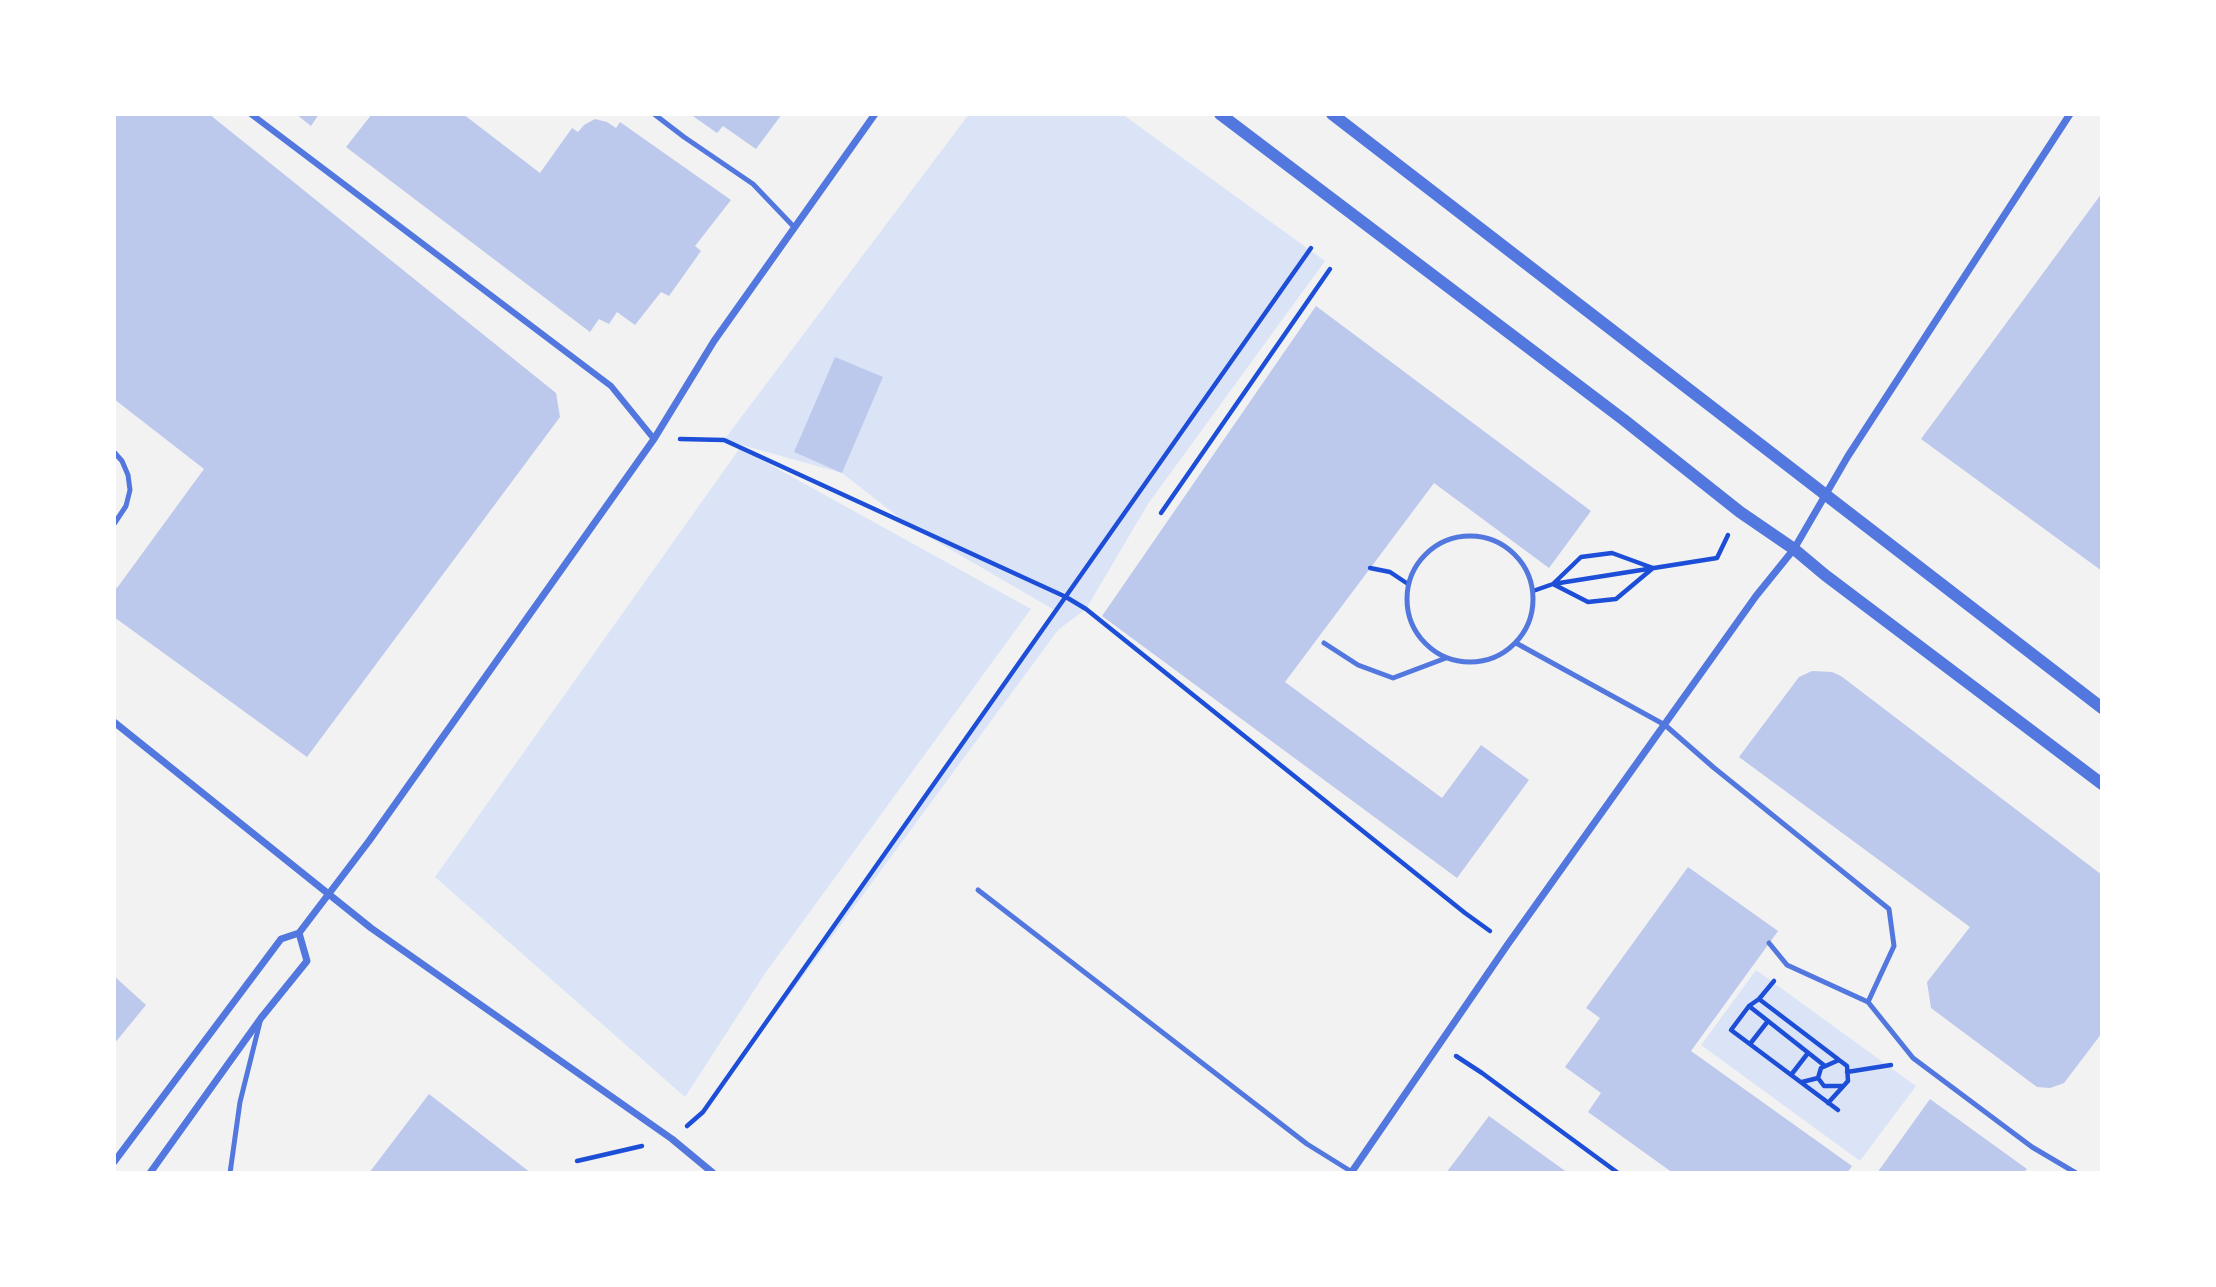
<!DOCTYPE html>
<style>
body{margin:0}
#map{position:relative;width:2216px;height:1287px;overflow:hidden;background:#f2f2f2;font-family:Merriweather,serif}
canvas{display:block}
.frame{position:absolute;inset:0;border:116px solid #fff;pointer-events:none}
</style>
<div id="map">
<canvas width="2216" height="1287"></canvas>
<div class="frame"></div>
</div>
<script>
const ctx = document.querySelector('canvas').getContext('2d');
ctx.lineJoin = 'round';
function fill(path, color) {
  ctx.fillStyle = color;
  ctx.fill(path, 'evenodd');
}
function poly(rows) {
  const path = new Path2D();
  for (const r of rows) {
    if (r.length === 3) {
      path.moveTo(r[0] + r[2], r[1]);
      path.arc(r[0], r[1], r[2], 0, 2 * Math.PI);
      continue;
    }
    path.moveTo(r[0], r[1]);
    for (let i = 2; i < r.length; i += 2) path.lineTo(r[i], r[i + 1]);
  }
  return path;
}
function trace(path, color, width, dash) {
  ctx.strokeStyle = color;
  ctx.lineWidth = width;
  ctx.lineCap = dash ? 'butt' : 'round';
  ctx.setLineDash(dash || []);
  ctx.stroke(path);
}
const green = poly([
 [969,114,1122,114,1325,261,1148,504,1086,609,1058,630,703,1112,1056,611,910,526,842,473,724,440],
 [740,448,1031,609,766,972,685,1097,435,877],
 [1756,970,1916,1086,1860,1161,1701,1045]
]);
const building = poly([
 [114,114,209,114,556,393,560,417,307,757,114,617,114,586,117,588,204,469,114,399],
 [296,114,319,114,311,126],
 [372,114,463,114,540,173,572,128,578,132,584,125,595,119,607,122,616,128,620,122,731,200,695,246,701,251,669,296,661,292,635,325,617,312,609,324,599,319,590,332,346,147],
 [690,114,782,114,756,149,723,126,717,133],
 [2102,193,2102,571,1921,439],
 [1316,306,1591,511,1549,568,1434,483,1285,682,1442,798,1481,745,1529,780,1457,878,1102,616],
 [835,357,883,377,842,473,794,452],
 [1812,671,1832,672,1841,676,2102,875,2102,1033,2064,1083,2050,1088,2037,1087,1931,1008,1927,982,1970,927,1739,757,1799,677],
 [1688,867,1778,931,1691,1051,1852,1166,1847,1173,1673,1173,1588,1112,1601,1093,1565,1067,1600,1018,1586,1008],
 [114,976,146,1005,114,1044],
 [429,1094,531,1173,369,1173],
 [1930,1099,2027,1169,2023,1173,1877,1173],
 [1489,1116,1568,1173,1446,1173]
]);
const path = poly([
 [680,439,724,440,1066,597,1086,609,1465,913,1490,931],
 [1161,513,1330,269],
 [1612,553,1653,568,1616,599,1588,602,1553,584,1581,557,1612,553],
 [1370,568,1390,572,1408,584],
 [1533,591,1553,584,1717,558,1728,535],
 [1774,981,1759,999,1847,1066,1848,1081,1828,1103],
 [1759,999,1749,1006,1731,1030,1838,1110],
 [1749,1006,1825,1066],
 [1750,1044,1768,1021],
 [1456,1056,1482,1073,1618,1173],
 [1839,1060,1821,1068,1818,1078,1824,1086,1843,1086],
 [1847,1072,1891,1065],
 [1791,1075,1808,1053],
 [1802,1082,1818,1078],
 [687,1126,703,1112,1311,248],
 [577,1161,642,1146]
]);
const service = poly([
 [654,114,684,137,753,184,795,228],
 [114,452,122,461,128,475,130,490,126,506,114,524],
 [1470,599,63],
 [1324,643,1358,665,1393,678,1446,658],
 [1516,643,1665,725,1713,767,1889,909,1894,946,1868,1002],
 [978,890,1307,1144,1352,1172],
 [1769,943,1787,965,1868,1002,1913,1058,2032,1147,2076,1173],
 [230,1173,240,1102,260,1022]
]);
const pedestrian = poly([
 [251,114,611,386,654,439]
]);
const minor = poly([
 [114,722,371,928,672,1139,713,1173],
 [114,1162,281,939,299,933,369,841,654,439,714,341,875,114],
 [150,1173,261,1018,307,961,299,933],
 [1351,1173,1508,944,1756,596,1794,549,1848,456,2070,114]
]);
const tertiary = poly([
 [1220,114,1624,420,1740,512,1794,549,1825,575,2102,784],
 [1332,114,2102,708]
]);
fill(green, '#dbe4f7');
fill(building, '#bdc9ec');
trace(path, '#1d4ed8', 4.5);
trace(service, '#5277de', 5);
trace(pedestrian, '#5277de', 6);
trace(minor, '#5277de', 7);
trace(tertiary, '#5277de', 12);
</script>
